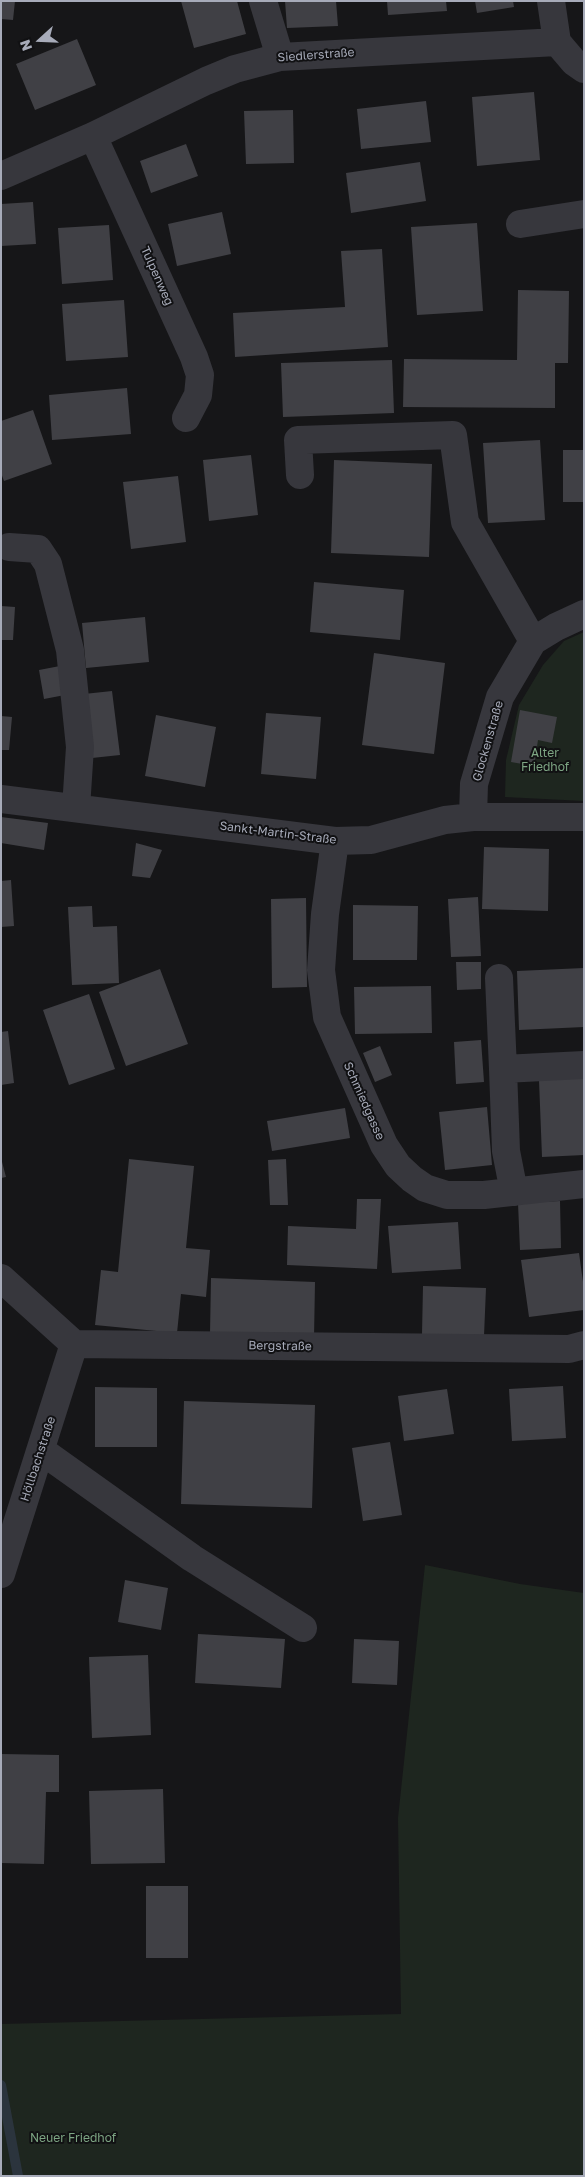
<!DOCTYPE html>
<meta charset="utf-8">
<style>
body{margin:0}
#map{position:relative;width:585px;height:2177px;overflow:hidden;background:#161618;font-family:"Golos Text",sans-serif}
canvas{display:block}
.frame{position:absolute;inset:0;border:2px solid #a7abb9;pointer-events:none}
.north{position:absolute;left:15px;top:15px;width:50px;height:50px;-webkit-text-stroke:4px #111113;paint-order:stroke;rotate:250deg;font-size:14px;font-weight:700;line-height:20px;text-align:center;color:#a7abb9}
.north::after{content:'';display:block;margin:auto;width:18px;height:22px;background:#a7abb9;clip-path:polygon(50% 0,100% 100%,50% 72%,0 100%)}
</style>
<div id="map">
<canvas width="585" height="2177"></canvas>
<div class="frame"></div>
<div class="north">N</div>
</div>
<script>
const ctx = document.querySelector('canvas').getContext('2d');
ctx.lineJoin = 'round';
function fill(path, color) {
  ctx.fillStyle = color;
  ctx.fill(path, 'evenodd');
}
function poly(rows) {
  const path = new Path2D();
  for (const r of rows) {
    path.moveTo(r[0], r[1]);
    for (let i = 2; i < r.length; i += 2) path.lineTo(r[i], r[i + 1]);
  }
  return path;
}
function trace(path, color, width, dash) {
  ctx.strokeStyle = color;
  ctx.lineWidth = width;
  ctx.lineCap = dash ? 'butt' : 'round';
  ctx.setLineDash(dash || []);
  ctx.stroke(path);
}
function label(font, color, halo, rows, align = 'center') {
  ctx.font = font + ' "Golos Text",sans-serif';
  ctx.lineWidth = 4;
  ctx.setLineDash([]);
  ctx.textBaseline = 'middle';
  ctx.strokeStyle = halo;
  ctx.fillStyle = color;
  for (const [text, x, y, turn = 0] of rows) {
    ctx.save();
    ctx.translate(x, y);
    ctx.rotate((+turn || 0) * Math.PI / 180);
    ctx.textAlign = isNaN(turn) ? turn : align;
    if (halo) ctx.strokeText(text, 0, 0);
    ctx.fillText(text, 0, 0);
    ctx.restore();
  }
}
const green = poly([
 [584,632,584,801,505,797,506,760,519,705,543,665,564,641],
 [425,1565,520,1584,584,1593,584,2176,1,2176,1,2024,401,2014,398,1818]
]);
const stream = poly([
 [1,2085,18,2176]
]);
const building = poly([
 [1,1,15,1,13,20,1,19],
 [181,1,237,1,246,34,194,48],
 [285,1,336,1,338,26,287,28],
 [387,1,446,1,447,11,388,15],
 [475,1,513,1,514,7,477,13],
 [77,39,96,85,35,110,16,64],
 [534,92,540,160,477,166,472,97],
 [426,101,431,142,361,149,357,109],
 [293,110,294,163,246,164,244,111],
 [186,144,198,176,151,193,140,161],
 [420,162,426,201,351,213,346,173],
 [33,202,36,244,1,246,1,204],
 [222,212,231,254,177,266,168,224],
 [477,223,483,311,417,315,411,227],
 [109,225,113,280,62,284,58,228],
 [382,249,388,347,235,357,233,313,345,307,341,251],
 [518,290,569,291,568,363,555,363,555,408,403,407,404,359,517,360],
 [124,300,128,357,66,361,62,304],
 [392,360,394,413,283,417,281,363],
 [127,388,131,434,52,440,49,395],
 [33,410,52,464,4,481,1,473,1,421],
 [540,440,545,520,488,523,483,443],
 [563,450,584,450,584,502,563,502],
 [251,455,258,515,209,521,203,460],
 [334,460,432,464,429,557,331,553],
 [178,476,186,542,131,549,123,482],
 [314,582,404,590,400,640,310,632],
 [1,606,15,607,13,640,1,640],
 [145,617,149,662,86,668,82,623],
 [374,653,445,663,434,754,362,745],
 [60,666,65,695,44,699,39,670],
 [112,691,120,755,92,758,84,694],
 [520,710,557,717,552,743,538,740,534,766,511,762],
 [266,713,321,717,316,779,261,774],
 [156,715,216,727,205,787,145,776],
 [1,716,12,717,9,750,1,750],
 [1,817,48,823,44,850,1,843],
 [136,843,162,850,150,878,132,876],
 [484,847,549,849,548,911,482,909],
 [11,880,14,926,1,927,1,881],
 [478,897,481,956,451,957,448,899],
 [306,898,307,987,272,988,271,899],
 [353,905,418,906,417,960,353,960],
 [92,906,93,927,117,926,119,983,72,985,68,907],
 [456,962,481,962,481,989,457,990],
 [584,968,584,1027,519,1030,517,971],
 [160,969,188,1044,126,1066,99,992],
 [431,986,432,1033,355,1034,354,987],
 [89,994,115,1069,69,1085,43,1010],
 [8,1031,14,1083,1,1085,1,1032],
 [481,1040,484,1082,456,1084,454,1042],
 [380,1046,392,1075,375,1082,363,1053],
 [584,1078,584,1155,542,1157,539,1080],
 [487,1107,492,1165,445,1170,439,1112],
 [345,1108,350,1138,272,1151,267,1121],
 [1,1158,6,1177,1,1178],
 [129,1159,194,1166,186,1248,210,1250,206,1297,181,1294,177,1333,95,1325,101,1270,118,1272],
 [286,1159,288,1205,270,1205,268,1160],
 [357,1199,381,1199,377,1269,287,1265,288,1226,356,1229],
 [560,1201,561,1248,520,1250,518,1203],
 [458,1222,461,1269,392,1273,388,1226],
 [579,1253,584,1289,584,1310,529,1317,521,1260],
 [211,1278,315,1282,314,1338,210,1334],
 [423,1286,486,1288,484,1336,422,1334],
 [563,1386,566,1438,512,1441,509,1389],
 [95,1387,157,1388,157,1447,95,1447],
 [447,1389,454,1434,404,1441,398,1396],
 [184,1401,315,1405,312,1508,181,1504],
 [390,1442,402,1515,363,1521,352,1448],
 [125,1580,168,1588,161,1630,118,1622],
 [198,1634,285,1639,281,1688,195,1683],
 [354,1639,399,1641,397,1685,352,1683],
 [148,1655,151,1735,92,1738,89,1657],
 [1,1754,59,1755,59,1792,46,1792,44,1864,1,1863],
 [163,1789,165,1863,91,1864,89,1791],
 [146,1886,188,1886,188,1958,146,1958]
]);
const minor = poly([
 [263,1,280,57],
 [551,1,557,42],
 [93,136,194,357,200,375,198,395,186,418],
 [1,176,93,136,206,81,235,69,280,57,557,42,574,62,584,69],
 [520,224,584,214],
 [300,475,298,440,453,435,465,522,533,641],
 [9,547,38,549,48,564,70,650,80,747,76,808],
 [1,799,335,841,371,840,445,820,473,817,584,817],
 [473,817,474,784,500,697,533,641,556,627,584,614],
 [335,841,325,914,321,970,327,1017,384,1145,398,1166,412,1179,425,1188,447,1195,484,1195,584,1184],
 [499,978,503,1069],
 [514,1192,506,1151,503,1069,584,1065],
 [1,1278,74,1344,569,1349,584,1345],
 [42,1451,192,1558,303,1628],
 [1,1574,74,1344]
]);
const streetNames = [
 ["Siedlerstraße",316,55,-4],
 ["Tulpenweg",157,276,66],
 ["Glockenstraße",488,741,-74],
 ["Sankt-Martin-Straße",278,833,7],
 ["Schmiedgasse",364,1101,66],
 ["Bergstraße",280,1346,1],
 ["Höllbachstraße",38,1459,-72]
];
const parkNames = [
 ["Alter",545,753],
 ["Friedhof",545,767],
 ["Neuer Friedhof",73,2138]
];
fill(green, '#1e261f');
trace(stream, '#2b343d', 10);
fill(building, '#404045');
trace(minor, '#37373d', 28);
label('12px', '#a7abb9', '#111113', streetNames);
label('12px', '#7da583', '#111113', parkNames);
</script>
